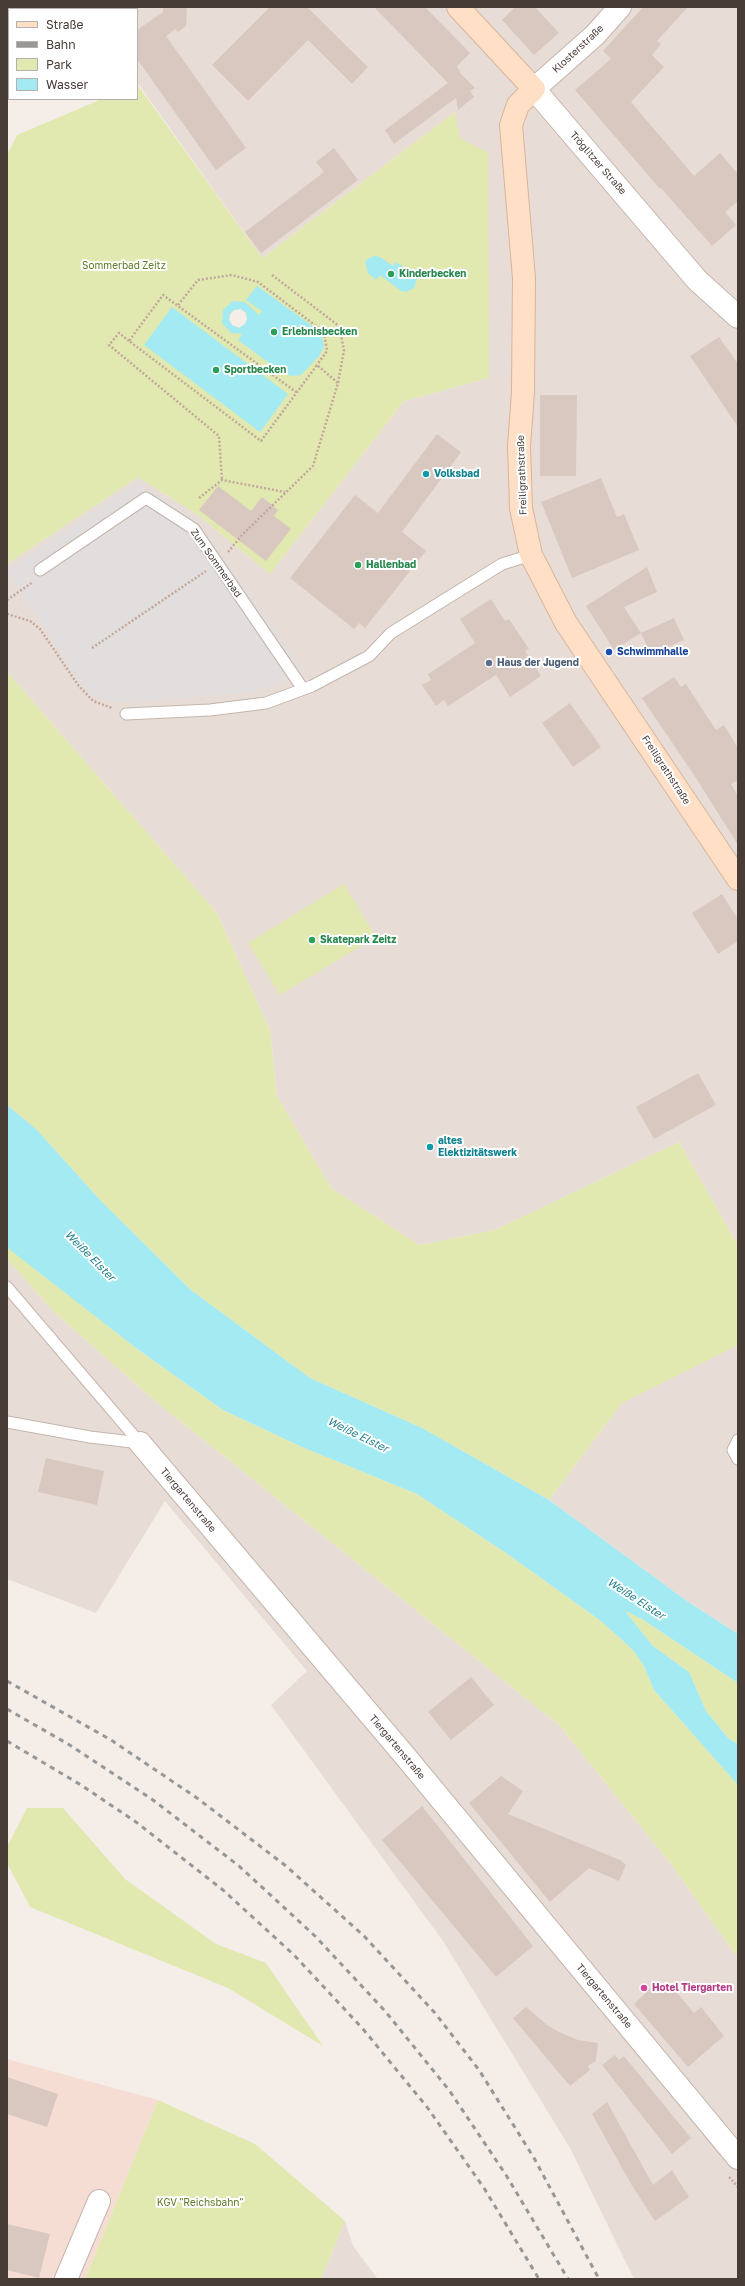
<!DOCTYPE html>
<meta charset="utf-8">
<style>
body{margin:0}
#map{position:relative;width:745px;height:2286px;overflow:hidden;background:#f4ede8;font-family:"Golos Text",sans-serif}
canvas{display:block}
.frame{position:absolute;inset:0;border:8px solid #483c37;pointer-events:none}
.legend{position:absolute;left:8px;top:8px;width:130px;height:92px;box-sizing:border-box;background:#fff;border:1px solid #b6b1af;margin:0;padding:5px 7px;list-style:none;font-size:12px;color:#483c37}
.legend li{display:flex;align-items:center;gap:8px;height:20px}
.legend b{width:20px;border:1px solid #b6b1af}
</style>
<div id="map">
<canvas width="745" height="2286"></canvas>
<div class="frame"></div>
<ul class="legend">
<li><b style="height:5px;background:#ffe0c7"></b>Straße</li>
<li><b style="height:5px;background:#979797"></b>Bahn</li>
<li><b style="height:11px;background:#e1e9b0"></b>Park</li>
<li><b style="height:11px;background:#a4eaf2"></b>Wasser</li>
</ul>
</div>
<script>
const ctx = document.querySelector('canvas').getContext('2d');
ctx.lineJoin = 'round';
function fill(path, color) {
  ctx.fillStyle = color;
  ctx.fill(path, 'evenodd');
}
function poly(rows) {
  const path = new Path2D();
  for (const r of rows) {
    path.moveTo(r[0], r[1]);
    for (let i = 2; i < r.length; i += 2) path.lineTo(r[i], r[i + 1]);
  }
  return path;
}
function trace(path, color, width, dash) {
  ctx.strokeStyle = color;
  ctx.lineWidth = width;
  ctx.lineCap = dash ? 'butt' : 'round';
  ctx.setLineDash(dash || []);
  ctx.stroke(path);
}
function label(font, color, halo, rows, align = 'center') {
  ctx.font = font + ' "Golos Text",sans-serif';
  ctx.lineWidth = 4;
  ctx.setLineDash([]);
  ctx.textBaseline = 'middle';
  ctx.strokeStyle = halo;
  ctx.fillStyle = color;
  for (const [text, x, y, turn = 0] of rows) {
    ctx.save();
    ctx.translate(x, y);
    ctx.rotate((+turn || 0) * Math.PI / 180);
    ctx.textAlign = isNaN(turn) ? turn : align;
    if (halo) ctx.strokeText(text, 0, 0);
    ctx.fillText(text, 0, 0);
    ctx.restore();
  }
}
const residential = poly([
 [113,7,738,7,738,1245,679,1142,495,1230,419,1245,331,1188,277,1096,270,1030,217,913,7,672,7,564,138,477,198,515,270,574,404,401,489,378,455,112,262,258,137,82,137,9,109,9],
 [7,1259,53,1311,154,1400,559,1725,671,1864,738,1958,738,2279,634,2279,570,2148,443,1941,271,1705,307,1671,165,1501,96,1613,7,1579],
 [738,1345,738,1634,687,1601,549,1500,622,1403],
 [345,2221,353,2246,378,2279,321,2279]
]);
const commercial = poly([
 [7,2059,158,2100,85,2279,7,2279]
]);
const green = poly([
 [7,7,113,7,109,9,9,9,9,77,7,78],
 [137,84,262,258,455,112,460,138,488,153,489,378,404,401,270,574,198,515,138,477,7,564,7,155,17,135,102,99,137,99],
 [241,309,246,313,247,319,245,324,239,328,232,325,229,320,230,314,234,310],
 [7,672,217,913,270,1030,277,1096,331,1188,419,1245,495,1230,679,1142,738,1245,738,1345,622,1403,549,1500,422,1428,310,1378,191,1290,101,1201,37,1130,7,1105],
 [344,884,376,937,280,995,248,943],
 [7,1246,136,1348,223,1410,302,1447,417,1494,506,1553,601,1621,633,1650,644,1666,654,1690,738,1785,738,1958,671,1864,559,1725,154,1400,53,1311,7,1259],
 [624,1610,642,1619,738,1683,738,1744,729,1739,706,1711,689,1672,653,1646],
 [27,1808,63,1808,125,1879,216,1944,266,1963,323,2046,228,1988,30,1907,7,1863,7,1847],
 [158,2100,255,2144,345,2221,321,2279,85,2279]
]);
const parking = poly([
 [137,482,195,519,305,673,255,692,114,703,91,694,78,681,7,570]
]);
const water = poly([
 [375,256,380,257,393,266,396,262,414,274,417,279,414,288,406,292,401,291,380,275,376,280,368,273,365,262,369,258],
 [257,286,318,330,322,337,324,346,320,355,301,375,291,376,281,372,238,340,242,334,231,333,222,323,223,310,233,301,245,302,259,315,262,311,246,300],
 [241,309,246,313,247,319,245,324,239,328,232,325,229,320,230,314,234,310],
 [172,307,288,394,260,432,144,345],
 [7,1105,37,1130,101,1201,191,1290,310,1378,422,1428,549,1500,687,1601,738,1634,738,1683,642,1619,625,1611,653,1646,689,1672,706,1711,729,1739,738,1744,738,1785,654,1690,644,1666,633,1650,601,1621,506,1553,417,1494,302,1447,223,1410,136,1348,9,1249,7,1246]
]);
const building = poly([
 [163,7,187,7,186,26,178,32,175,29,166,36,246,148,216,170,137,59,137,30,163,12],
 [270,7,307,7,368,67,352,84,308,40,248,101,212,65],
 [374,7,425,7,470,53,457,66,461,74,475,88,470,91,474,97,458,110,456,98,394,144,385,130,448,83],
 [515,7,535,7,559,33,534,55,502,20],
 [643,7,688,7,657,41,661,44,652,55,664,67,631,102,694,176,720,153,738,174,738,201,725,212,736,225,712,246,661,188,660,189,575,90,611,59,603,51],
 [334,148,358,180,261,253,245,232,324,172,316,162],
 [719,337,738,364,738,427,690,356],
 [540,395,577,395,576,476,540,476],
 [437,434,461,452,402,532,426,551,365,628,359,623,354,629,290,578,355,495,378,513],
 [601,478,617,517,624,514,639,550,572,578,541,502],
 [218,486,251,511,262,497,278,510,274,516,291,529,266,561,199,510],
 [647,567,657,592,624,607,641,633,614,650,586,606],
 [491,599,505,621,509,619,529,649,525,651,541,676,510,697,496,675,448,706,444,700,436,706,422,685,431,680,428,674,475,643,460,619],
 [674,618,684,640,651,655,641,633],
 [674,677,681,687,686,684,716,730,724,725,738,748,738,780,731,784,738,796,738,845,696,778,642,698],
 [570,703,601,747,573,767,542,723],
 [722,894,738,919,738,941,718,954,692,913],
 [698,1073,716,1105,654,1139,636,1107],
 [46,1458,104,1471,97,1505,38,1492],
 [471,1677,494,1705,451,1740,428,1712],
 [501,1776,523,1791,508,1814,620,1860,626,1865,619,1881,589,1868,550,1902,469,1803],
 [422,1806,533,1946,496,1977,382,1840],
 [659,1980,669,1993,674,1989,694,2013,701,2007,724,2036,688,2067,634,2004],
 [526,2007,547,2025,559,2032,578,2040,598,2043,596,2061,588,2066,590,2070,570,2086,513,2018],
 [615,2055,619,2060,624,2056,691,2138,672,2154,602,2065],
 [7,2077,58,2094,47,2127,7,2114],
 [607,2102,653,2185,672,2170,689,2197,655,2221,631,2184,592,2114],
 [7,2224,50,2234,39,2278,7,2270]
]);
const path = poly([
 [272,275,339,326,344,350,338,383],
 [178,305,198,280,232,275,258,282,324,332,327,351,317,365],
 [129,341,119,333,109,345,219,436,222,480],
 [199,498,222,480,285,492],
 [228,552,242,535,313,466,338,383,317,365,261,441,129,341,163,295,296,392],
 [7,600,33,582],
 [7,614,30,621,40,629,78,685,93,701,112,708],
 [92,648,206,571],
 [729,2177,738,2187]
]);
const lane = poly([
 [40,570,146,498,194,529,303,689],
 [126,714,210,710,266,703,312,686,369,656,391,633,502,564,531,555],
 [7,1287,140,1443],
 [7,1422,90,1437,140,1443],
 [738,1440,733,1450,738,1459]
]);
const street = poly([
 [620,7,595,35,534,89,697,280,738,317],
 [140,1443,405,1756,738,2158],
 [66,2279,99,2201]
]);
const secondary = poly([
 [458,7,534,89,518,105,511,125,524,278,523,392,519,446,521,508,531,555,566,623,738,879]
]);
const rail = poly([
 [7,1681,111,1740,197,1798,286,1866,364,1936,435,2013,479,2070,534,2158,599,2279],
 [7,1709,68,1744,153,1800,239,1866,315,1936,385,2011,449,2090,506,2175,568,2279],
 [7,1741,81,1785,136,1822,223,1890,294,1955,363,2029,427,2107,484,2188,539,2279]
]);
const markers = [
 [391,274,4,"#2e9e5b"],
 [274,332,4,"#2e9e5b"],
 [216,370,4,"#2e9e5b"],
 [426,474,4,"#0f9aa8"],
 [358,565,4,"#2e9e5b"],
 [609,652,4,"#1a4fb4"],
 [489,663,4,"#5c6f8a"],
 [312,940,4,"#2e9e5b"],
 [430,1147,4,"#0f9aa8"],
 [644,1988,4,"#d1479c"]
];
const streetNames = [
 ["Klosterstraße",578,49,-43],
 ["Tröglitzer Straße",598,163,49],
 ["Freiligrathstraße",522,475,-92],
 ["Zum Sommerbad",216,563,55],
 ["Freiligrathstraße",666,770,57],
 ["Tiergartenstraße",188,1500,50],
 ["Tiergartenstraße",397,1747,50],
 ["Tiergartenstraße",604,1996,50]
];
const parkNames = [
 ["Sommerbad Zeitz",124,266],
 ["KGV \"Reichsbahn\"",200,2203]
];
const leisureNames = [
 ["Kinderbecken",399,274],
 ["Erlebnisbecken",282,332],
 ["Sportbecken",224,370],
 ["Hallenbad",366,565],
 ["Skatepark Zeitz",320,940]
];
const cultureNames = [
 ["Volksbad",434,474],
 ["altes",438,1141],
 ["Elektizitätswerk",438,1153]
];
const transitNames = [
 ["Schwimmhalle",617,652]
];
const serviceNames = [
 ["Haus der Jugend",497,663]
];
const hotelNames = [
 ["Hotel Tiergarten",652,1988]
];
const waterNames = [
 ["Weiße Elster",90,1256,45],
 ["Weiße Elster",358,1435,26],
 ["Weiße Elster",636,1599,33]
];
fill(residential, '#e8ddd6');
fill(commercial, '#f6ddd3');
fill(green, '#e1e9b0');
fill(parking, '#e2dedd');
fill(water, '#a4eaf2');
fill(building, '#d9c8c0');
trace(lane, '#c3b5ad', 13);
trace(street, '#c3b5ad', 24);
trace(secondary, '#d8b49a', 24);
trace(path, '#c2a89b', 2.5, [2, 2]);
trace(lane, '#fff', 11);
trace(street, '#fff', 22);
trace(secondary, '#ffe0c7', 22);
trace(rail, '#979797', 3, [5, 5]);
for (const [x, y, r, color] of markers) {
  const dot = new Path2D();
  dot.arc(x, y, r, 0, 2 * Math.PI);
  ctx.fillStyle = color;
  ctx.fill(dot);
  trace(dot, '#fff', 1.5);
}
label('10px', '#483c37', '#fff', streetNames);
label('10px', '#617b28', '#fff', parkNames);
label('bold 10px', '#27864d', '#fff', leisureNames, 'left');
label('bold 10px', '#0d838f', '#fff', cultureNames, 'left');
label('bold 10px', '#164399', '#fff', transitNames, 'left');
label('bold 10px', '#4e5e75', '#fff', serviceNames, 'left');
label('bold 10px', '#b23c85', '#fff', hotelNames, 'left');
label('italic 11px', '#26828d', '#fff', waterNames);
</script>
